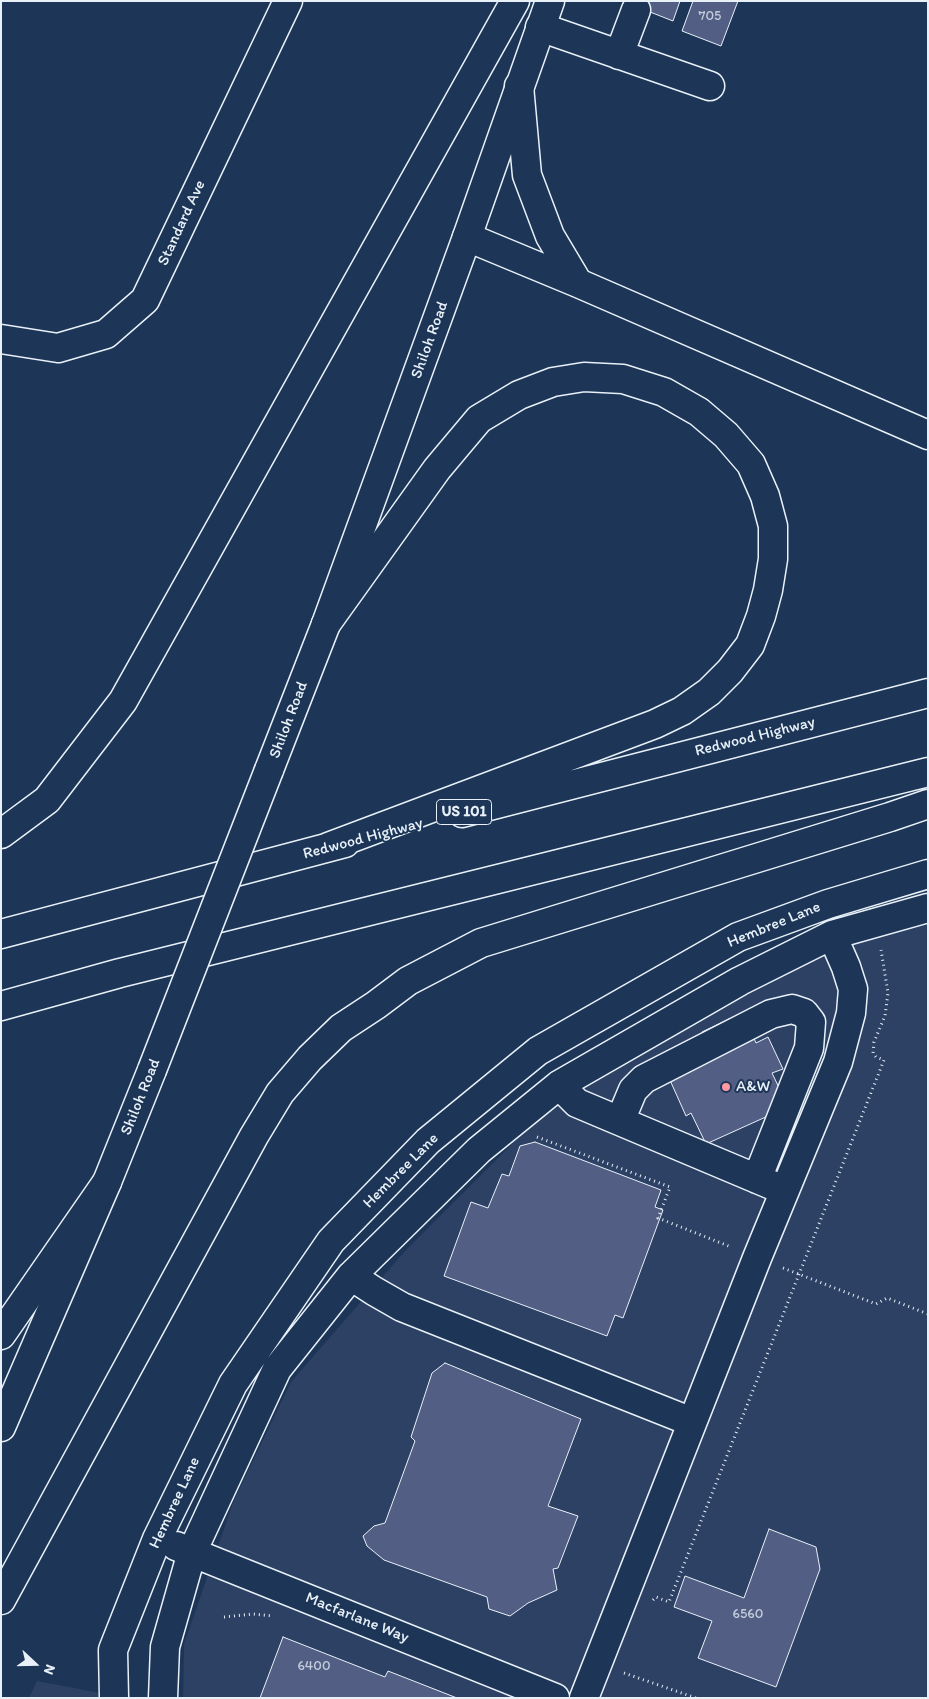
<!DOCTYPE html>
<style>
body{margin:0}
#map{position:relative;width:929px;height:1699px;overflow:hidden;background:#1d3557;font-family:Itim,sans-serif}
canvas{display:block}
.frame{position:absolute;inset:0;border:2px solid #e8f1f8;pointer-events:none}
.north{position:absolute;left:10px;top:1639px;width:50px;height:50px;-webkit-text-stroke:4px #1d3557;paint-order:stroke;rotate:111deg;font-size:14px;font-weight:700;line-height:20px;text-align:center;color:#e8f1f8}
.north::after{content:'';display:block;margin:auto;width:18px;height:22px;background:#e8f1f8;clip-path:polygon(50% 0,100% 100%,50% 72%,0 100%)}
</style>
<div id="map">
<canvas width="929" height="1699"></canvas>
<div class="frame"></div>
<div class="north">N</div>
</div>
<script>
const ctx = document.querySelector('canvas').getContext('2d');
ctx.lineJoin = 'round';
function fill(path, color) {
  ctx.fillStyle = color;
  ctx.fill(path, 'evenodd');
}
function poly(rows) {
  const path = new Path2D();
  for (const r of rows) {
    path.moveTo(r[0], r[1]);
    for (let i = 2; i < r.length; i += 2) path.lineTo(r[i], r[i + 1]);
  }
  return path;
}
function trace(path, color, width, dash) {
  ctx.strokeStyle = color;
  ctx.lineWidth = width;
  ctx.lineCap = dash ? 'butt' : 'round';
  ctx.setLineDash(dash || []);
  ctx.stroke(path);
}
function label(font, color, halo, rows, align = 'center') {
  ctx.font = font + ' Itim,sans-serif';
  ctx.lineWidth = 4;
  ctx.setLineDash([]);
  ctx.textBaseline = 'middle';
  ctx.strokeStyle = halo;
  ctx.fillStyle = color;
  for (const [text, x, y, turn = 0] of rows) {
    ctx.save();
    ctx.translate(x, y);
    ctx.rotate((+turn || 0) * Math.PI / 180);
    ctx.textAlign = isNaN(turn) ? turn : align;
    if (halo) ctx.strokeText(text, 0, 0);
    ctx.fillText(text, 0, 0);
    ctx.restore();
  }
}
const built = poly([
 [928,920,928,1698,183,1698,184,1644,234,1500,291,1382,405,1251,528,1128,629,1055,862,936],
 [37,1681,100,1693,100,1698,29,1698]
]);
const building = poly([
 [622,1,680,1,673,21,622,1],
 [693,1,738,1,721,46,682,31,693,1],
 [729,1019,736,1035,750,1029,756,1043,768,1037,783,1069,772,1073,783,1096,779,1111,706,1144,691,1113,686,1116,669,1078,711,1050,702,1032,729,1019],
 [535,1142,661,1190,655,1207,663,1210,623,1318,615,1315,607,1336,444,1276,471,1202,488,1208,502,1174,509,1176,520,1146,535,1142],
 [445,1363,581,1419,548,1506,578,1516,558,1568,553,1569,557,1590,528,1603,510,1616,489,1609,487,1597,384,1560,367,1546,363,1536,374,1526,385,1523,415,1441,411,1437,432,1373,445,1363],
 [769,1529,816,1547,820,1569,776,1687,698,1658,712,1621,674,1607,685,1576,744,1598,769,1529],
 [283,1637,385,1677,388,1671,457,1698,260,1698,283,1637]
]);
const path = poly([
 [537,1137,670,1187,658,1218,731,1247],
 [783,1268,876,1304,887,1298,928,1314],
 [653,1600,656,1597,669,1602,884,1060,876,1057,873,1053,874,1042,885,1016,888,993,881,950],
 [224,1617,253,1614,273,1616],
 [624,1673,696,1698]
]);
const minor = poly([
 [540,27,710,86],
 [619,55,636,10],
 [1,339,58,348,106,334,145,300,288,1],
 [559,1085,577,1103,774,1186],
 [620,1121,633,1090,644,1079,771,1014,792,1009,804,1013,811,1022,809,1048,757,1179],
 [351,1276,374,1291,402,1307,692,1422],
 [176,1546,555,1698],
 [114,1698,113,1650,157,1539,233,1384,331,1241,428,1141,538,1051,738,937,828,904,928,874],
 [163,1698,165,1647,192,1552,277,1369,351,1276,479,1150,559,1085,740,981,832,935,928,908],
 [584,1698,757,1258,838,1062,851,1013,853,989,846,967,832,935]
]);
const major = poly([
 [269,770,326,624,467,237,550,1],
 [1,1427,107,1182,152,1070]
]);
const highway = poly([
 [519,86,527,175,550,236,578,283],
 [467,237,578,283,928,435],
 [326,624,437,469,479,419,519,395,553,382,584,377,623,379,664,392,699,412,726,435,751,464,765,496,773,526,773,559,768,590,761,616,750,645,730,671,709,692,682,711,655,724,328,847],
 [462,813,928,693],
 [1,834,47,800,123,701,515,1],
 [1,934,345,843],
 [1,1006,120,973,928,772],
 [1,1335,107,1182],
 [1,1600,254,1136,280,1093,310,1058,341,1028,376,1005,408,981,481,943,890,817,928,804]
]);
const majorBridge = poly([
 [152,1070,269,770]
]);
const markers = [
 [726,1087,5,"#ff9aa2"]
];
const numberNames = [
 ["705",710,16],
 ["6560",748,1614],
 ["6400",314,1666]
];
const shields = [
 [464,812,55]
];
const shieldNames = [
 ["US 101",464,812]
];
const streetNames = [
 ["Standard Ave",182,223,-65],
 ["Shiloh Road",430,340,-70],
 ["Shiloh Road",289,720,-69],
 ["Redwood Highway",755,737,-14],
 ["Redwood Highway",363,839,-15],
 ["Hembree Lane",774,925,-22],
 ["Shiloh Road",141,1097,-68],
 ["Hembree Lane",401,1171,-45],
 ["Hembree Lane",175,1503,-65],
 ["Macfarlane Way",357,1618,22]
];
const poiNames = [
 ["A&W",736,1087]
];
fill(built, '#2d4165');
fill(building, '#535e85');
trace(building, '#e8f1f8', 1);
trace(minor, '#e8f1f8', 31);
trace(major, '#e8f1f8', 31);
trace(highway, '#e8f1f8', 31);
trace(path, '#e8f1f8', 3, [1, 4]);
trace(minor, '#1d3557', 28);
trace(major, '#1d3557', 28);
trace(highway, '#1d3557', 28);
trace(majorBridge, '#e8f1f8', 31, []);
trace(majorBridge, '#1d3557', 28);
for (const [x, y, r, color] of markers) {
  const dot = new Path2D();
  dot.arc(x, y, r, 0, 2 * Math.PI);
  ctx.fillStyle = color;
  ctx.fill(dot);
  trace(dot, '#1d3557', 2);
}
label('14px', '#c3ccdb', null, numberNames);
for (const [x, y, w] of shields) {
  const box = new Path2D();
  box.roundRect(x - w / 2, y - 12.5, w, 25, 4);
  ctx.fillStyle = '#1d3557';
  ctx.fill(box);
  trace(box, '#e8f1f8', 1);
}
label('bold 15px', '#e8f1f8', null, shieldNames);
label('16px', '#e8f1f8', '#1d3557', streetNames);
label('16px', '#e8f1f8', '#1d3557', poiNames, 'left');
</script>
